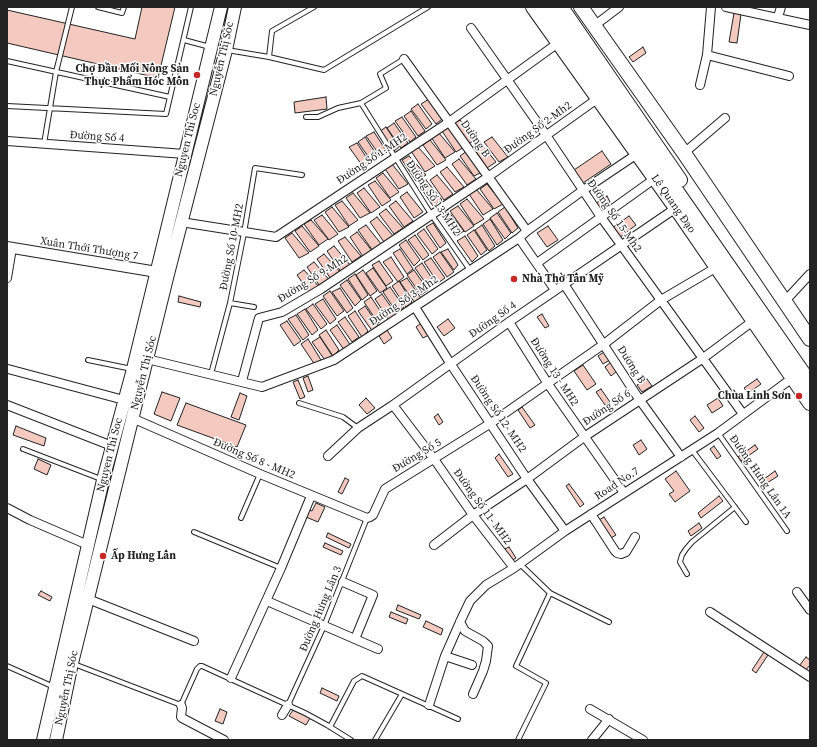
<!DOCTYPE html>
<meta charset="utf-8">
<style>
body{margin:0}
#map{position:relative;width:817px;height:747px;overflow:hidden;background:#fff;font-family:"Source Serif 4",serif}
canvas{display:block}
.frame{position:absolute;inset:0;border:8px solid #222;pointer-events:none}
</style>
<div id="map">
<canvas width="817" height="747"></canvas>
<div class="frame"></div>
</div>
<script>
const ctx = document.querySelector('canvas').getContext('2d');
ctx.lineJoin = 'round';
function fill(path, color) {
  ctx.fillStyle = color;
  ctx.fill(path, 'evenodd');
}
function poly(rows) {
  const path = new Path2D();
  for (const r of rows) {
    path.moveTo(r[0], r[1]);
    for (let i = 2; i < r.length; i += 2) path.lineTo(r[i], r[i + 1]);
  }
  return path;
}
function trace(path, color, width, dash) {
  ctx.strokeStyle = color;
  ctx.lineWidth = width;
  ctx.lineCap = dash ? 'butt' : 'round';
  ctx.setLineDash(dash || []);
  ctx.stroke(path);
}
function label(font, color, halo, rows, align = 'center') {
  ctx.font = font + ' "Source Serif 4",serif';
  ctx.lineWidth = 3;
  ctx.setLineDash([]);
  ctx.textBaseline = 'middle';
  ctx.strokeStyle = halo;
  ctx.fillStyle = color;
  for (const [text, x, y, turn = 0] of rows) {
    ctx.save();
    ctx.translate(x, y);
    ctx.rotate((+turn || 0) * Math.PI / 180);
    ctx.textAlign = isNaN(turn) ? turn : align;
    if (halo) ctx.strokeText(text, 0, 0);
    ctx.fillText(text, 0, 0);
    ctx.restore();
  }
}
const building = poly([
 [142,7,175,7,158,78,7,43,7,10,135,39,142,7],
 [734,13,741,14,737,43,729,42,734,13],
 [643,47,646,53,633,62,629,57,643,47],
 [326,97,327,109,295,113,294,102,326,97],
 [429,99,442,119,436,124,421,104,429,99],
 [418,104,432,124,426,129,411,109,418,104],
 [411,111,425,131,418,136,404,116,411,111],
 [402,117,416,137,410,142,395,121,402,117],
 [460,120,476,139,467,145,452,125,460,120],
 [394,123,408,143,401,148,387,128,394,123],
 [386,127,399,147,393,152,379,132,386,127],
 [449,127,466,146,456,152,442,131,449,127],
 [374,132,387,152,381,157,366,136,374,132],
 [438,132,455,152,445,158,431,137,438,132],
 [365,137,378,157,372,162,358,142,365,137],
 [492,137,508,157,499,162,484,142,492,137],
 [430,140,446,160,437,165,423,145,430,140],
 [480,142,496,162,487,168,473,147,480,142],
 [357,143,370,163,364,168,349,147,357,143],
 [418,147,435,166,425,172,411,151,418,147],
 [467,151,480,173,474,176,460,156,467,151],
 [602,151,611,164,583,183,574,170,602,151],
 [409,156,426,175,416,181,402,160,409,156],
 [459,159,476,179,467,185,452,164,459,159],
 [392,164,408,184,399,189,385,169,392,164],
 [447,167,464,187,455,192,440,172,447,167],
 [383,173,399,192,390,198,376,178,383,173],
 [437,175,453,194,444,200,430,180,437,175],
 [426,180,442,200,433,206,419,185,426,180],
 [375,181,391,200,382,206,368,185,375,181],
 [487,184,503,204,494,209,480,189,487,184],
 [364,188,380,207,371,213,357,193,364,188],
 [476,189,493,209,483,215,469,194,476,189],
 [407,192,423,212,414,218,400,197,407,192],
 [353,193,370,213,360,218,346,198,353,193],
 [607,196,610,202,599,210,595,204,607,196],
 [467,199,484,219,474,225,460,204,467,199],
 [342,201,358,220,349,226,335,205,342,201],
 [396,201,413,221,404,227,389,206,396,201],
 [458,206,474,226,465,232,450,211,458,206],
 [332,207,349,227,339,232,325,212,332,207],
 [505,207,518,228,512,233,498,212,505,207],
 [386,209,403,228,394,234,379,214,386,209],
 [448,211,464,231,455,237,441,216,448,211],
 [497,213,511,233,505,239,490,218,497,213],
 [322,215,338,234,329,240,314,220,322,215],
 [629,216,636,225,619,238,612,228,629,216],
 [377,217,394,237,384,242,370,222,377,217],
 [490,219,503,240,497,245,483,224,490,219],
 [311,220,328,239,319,245,304,224,311,220],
 [433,223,446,243,440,248,426,227,433,223],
 [366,225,382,245,373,251,358,230,366,225],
 [482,225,495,246,489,251,475,230,482,225],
 [302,226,319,246,310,252,295,231,302,226],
 [548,226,558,240,547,247,537,233,548,226],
 [424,229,438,249,432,254,417,234,424,229],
 [474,230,487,250,481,255,467,235,474,230],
 [357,232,373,252,364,258,350,237,357,232],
 [292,233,309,253,299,258,285,238,292,233],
 [415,235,429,255,423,260,408,240,415,235],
 [465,236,478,256,472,262,457,241,465,236],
 [345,237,361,256,352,262,338,241,345,237],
 [406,240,420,260,414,266,399,245,406,240],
 [334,246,351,266,341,272,327,251,334,246],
 [400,249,413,269,407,274,393,253,400,249],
 [448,249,458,265,454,270,441,252,448,249],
 [440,252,454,272,447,277,433,257,440,252],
 [324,254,341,273,331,279,317,259,324,254],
 [391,257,404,277,398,282,383,262,391,257],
 [431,258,445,278,438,283,424,262,431,258],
 [379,261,393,281,386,286,372,265,379,261],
 [314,262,331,282,321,288,307,267,314,262],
 [422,263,435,283,429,288,415,268,422,263],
 [373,268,387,288,380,293,366,273,373,268],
 [304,270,321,289,311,295,297,275,304,270],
 [363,270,377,291,370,296,356,275,363,270],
 [414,270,428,290,421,295,407,275,414,270],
 [355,274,368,295,362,300,348,279,355,274],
 [407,278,421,298,415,303,400,282,407,278],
 [347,280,361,300,355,306,340,285,347,280],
 [399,281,412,302,406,307,392,286,399,281],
 [390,287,404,307,397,313,383,292,390,287],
 [340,288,353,308,347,313,332,292,340,288],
 [330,291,344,311,337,316,323,296,330,291],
 [382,294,396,314,389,320,375,299,382,294],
 [179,296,201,302,200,307,178,302,179,296],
 [371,297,385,318,378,323,364,302,371,297],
 [323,299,336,319,330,324,315,304,323,299],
 [313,304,327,324,321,329,306,309,313,304],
 [365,306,379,326,373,332,358,311,365,306],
 [305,309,318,330,312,335,297,314,305,309],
 [355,311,368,331,362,337,348,316,355,311],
 [542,314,549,326,545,328,537,317,542,314],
 [296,315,309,335,303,340,288,319,296,315],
 [345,317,359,337,352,342,338,322,345,317],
 [448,319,455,328,444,336,437,327,448,319],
 [287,321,301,341,294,346,280,325,287,321],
 [421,323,429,335,423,338,416,327,421,323],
 [337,325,351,346,345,351,330,330,337,325],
 [326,330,339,350,333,356,319,335,326,330],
 [387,330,392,338,384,344,379,336,387,330],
 [320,337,333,357,327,363,312,342,320,337],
 [308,339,321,360,315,365,301,344,308,339],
 [604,352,610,360,603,364,598,356,604,352],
 [611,362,617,371,611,376,605,367,611,362],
 [583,365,596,384,587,390,574,371,583,365],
 [308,376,313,390,308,392,303,378,308,376],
 [647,379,652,386,642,392,637,385,647,379],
 [757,379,761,384,748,393,744,388,757,379],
 [298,380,305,397,300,399,293,382,298,380],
 [601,389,610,402,605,405,596,392,601,389],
 [162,392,180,398,171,421,154,414,162,392],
 [240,393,247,396,239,420,231,417,240,393],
 [366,398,375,408,367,414,359,405,366,398],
 [718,398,723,406,712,413,707,405,718,398],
 [186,403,246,425,237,447,177,425,186,403],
 [522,407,535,425,530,428,518,410,522,407],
 [438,414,443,422,439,425,434,417,438,414],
 [695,416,704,428,699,432,690,420,695,416],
 [16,426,46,438,44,446,13,435,16,426],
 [641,440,647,449,639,455,633,445,641,440],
 [755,445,758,449,741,461,738,457,755,445],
 [714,446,721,456,717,459,710,449,714,446],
 [499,454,513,474,508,477,495,458,499,454],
 [38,459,51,465,47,475,34,469,38,459],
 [676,471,690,491,675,502,669,494,674,491,665,479,676,471],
 [775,471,778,476,767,483,764,479,775,471],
 [345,478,349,480,342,494,338,492,345,478],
 [569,484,584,504,580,507,566,486,569,484],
 [719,496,723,501,701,518,698,513,719,496],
 [316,503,325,507,318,522,306,517,309,510,312,511,316,503],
 [604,517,616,535,611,538,599,520,604,517],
 [699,523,702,528,691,536,688,531,699,523],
 [328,533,351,544,349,548,326,537,328,533],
 [325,543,343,551,341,555,323,547,325,543],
 [509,547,516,558,511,561,503,550,509,547],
 [41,591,52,597,50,601,38,595,41,591],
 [398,605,421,615,419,619,396,610,398,605],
 [391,612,408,619,406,624,389,617,391,612],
 [426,621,443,629,441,635,423,627,426,621],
 [764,652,768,655,756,673,752,670,764,652],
 [806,657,810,660,810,665,805,671,799,666,806,657],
 [322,688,339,696,337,701,320,693,322,688],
 [220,709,227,712,223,724,215,721,220,709],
 [293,710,310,718,306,725,289,716,293,710]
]);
const service = poly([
 [98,7,122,13,124,7],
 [184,40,210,47],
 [227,50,269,57,272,31,314,7],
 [269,57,324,70,428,7],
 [7,61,170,97],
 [361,103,386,88,380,74,404,59],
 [7,106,166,114,191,7],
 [306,117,318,117,338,108,361,103,431,214,470,270],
 [44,144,56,72,72,7],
 [230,303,254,307],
 [88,360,132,369],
 [211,374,230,303,244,233,255,168,302,175],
 [299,403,343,417,358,428],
 [718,433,787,531],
 [23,449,101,479],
 [692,450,746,522],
 [241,518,260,474],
 [194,532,281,568],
 [520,564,550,593,609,622],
 [687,574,680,562,682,555,686,549,692,542,735,507],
 [74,664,181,705,197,669,200,666,202,666,305,713,327,725,351,740],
 [7,666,54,687],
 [288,705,324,626,367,518],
 [330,727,354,681,362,676,458,719],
 [375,740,402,694],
 [518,740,546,683,516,666,550,593]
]);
const minor = poly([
 [711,7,707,55,789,76],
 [726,7,810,25],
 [778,17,781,7],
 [594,26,619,7],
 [471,28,546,135,601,217,743,414],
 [404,59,527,231],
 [700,85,707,55],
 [7,141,185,154],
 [684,153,725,118],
 [181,222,276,237,449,122,558,43],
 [519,238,555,290],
 [537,263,657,177],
 [7,278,12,248],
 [564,284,639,399,681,457],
 [785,301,810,274],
 [415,307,450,363,527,479,565,531],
 [509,322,548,384,624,493],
 [147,359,262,387,334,360,519,238,527,231,582,191,640,152],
 [8,369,124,400],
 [242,381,259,318,282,312,321,289,488,177,597,99],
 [7,405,112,446],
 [393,405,434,459,473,515,514,568],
 [132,418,260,474,367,518,370,517,373,515,385,489,491,423,604,344,661,300,717,267],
 [328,456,358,428,393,405,509,322,676,208],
 [7,508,30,520,88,545],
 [591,514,615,551,617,553,621,554,626,552,635,537],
 [434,545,473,515,527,479,584,437,702,359,753,321],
 [343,582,373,595,355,639],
 [797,592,810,610],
 [88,599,194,641],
 [267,601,378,649],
 [710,612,810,677],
 [460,622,465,631,483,641,488,646,486,661,483,671,473,694],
 [445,656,472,665],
 [231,678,281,568,311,496],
 [181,705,182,708,181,717,182,718,224,740],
 [429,705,445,656,460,622,470,601,486,585,514,568,565,531,718,433,795,376],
 [590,709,643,740],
 [282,715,288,705],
 [592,740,609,719]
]);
const tertiary = poly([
 [7,247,163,273]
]);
const secondary = poly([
 [43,740,103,480,133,369,221,7],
 [56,740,72,663,168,274,226,50,235,7]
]);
const trunk = poly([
 [533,7,676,208,810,403],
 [545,7,664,173,810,383],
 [561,7,680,180],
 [581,7,684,153,810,339]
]);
const markers = [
 [197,75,4,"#c62828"],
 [514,279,4,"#c62828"],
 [799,396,4,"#c62828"],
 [103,556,4,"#c62828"]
];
const streetNames = [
 ["Nguyễn Thị Sóc",222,59,-77],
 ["Đường Số 2-Mh2",538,128,-36],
 ["Đường Số 4",97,137,4],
 ["Dường B",475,139,55],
 ["Nguyen Thi Soc",188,140,-76],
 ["Đường Số 1-MH2",372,159,-34],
 ["Đường Số 13-MH2",433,198,56],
 ["Lê Quang Đạo",673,204,55],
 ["Đường Số 15-Mh2",614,216,55],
 ["Đường Số 10-MH2",232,247,-79],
 ["Xuân Thới Thượng 7",89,249,9],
 ["Đường Số 9-Mh2",313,279,-32],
 ["Đường Số 3-Mh2",404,301,-34],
 ["Đường Số 4",493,320,-35],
 ["Dương B",631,365,57],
 ["Đường 13 - MH2",554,372,57],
 ["Nguyễn Thị Sóc",144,373,-76],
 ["Đường Số 6",607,408,-34],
 ["Đường Số 12- MH2",498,414,56],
 ["Nguyen Thi Soc",110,455,-76],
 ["Đường Số 5",417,456,-31],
 ["Đường Số 8 - MH2",254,459,23],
 ["Đường Hưng Lân 1A",760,477,55],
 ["Road No.7",617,484,-33],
 ["Đường Số 11- MH2",482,507,54],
 ["Đường Hưng Lân 3",321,609,-67],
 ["Nguyễn Thị Sóc",67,688,-78]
];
const poiNames = [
 ["Chợ Đầu Mối Nông Sản",189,69],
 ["Thực Phẩm Hóc Môn",189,82],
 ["Nhà Thờ Tân Mỹ",522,279,"left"],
 ["Chùa Linh Sơn",791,396],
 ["Ấp Hưng Lân",111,556,"left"]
];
fill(building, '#f3c9c0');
trace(building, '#222', 1);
trace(service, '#222', 6);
trace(minor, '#222', 10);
trace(tertiary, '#222', 12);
trace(secondary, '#222', 14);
trace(trunk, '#222', 16);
trace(service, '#fff', 4);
trace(minor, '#fff', 8);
trace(tertiary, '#fff', 10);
trace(secondary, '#fff', 12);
trace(trunk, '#fff', 14);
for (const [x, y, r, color] of markers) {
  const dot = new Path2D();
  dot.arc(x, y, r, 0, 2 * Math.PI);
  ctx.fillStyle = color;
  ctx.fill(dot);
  trace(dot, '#fff', 1.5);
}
label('11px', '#222', '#fff', streetNames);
label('bold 11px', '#222', '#fff', poiNames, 'right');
</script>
